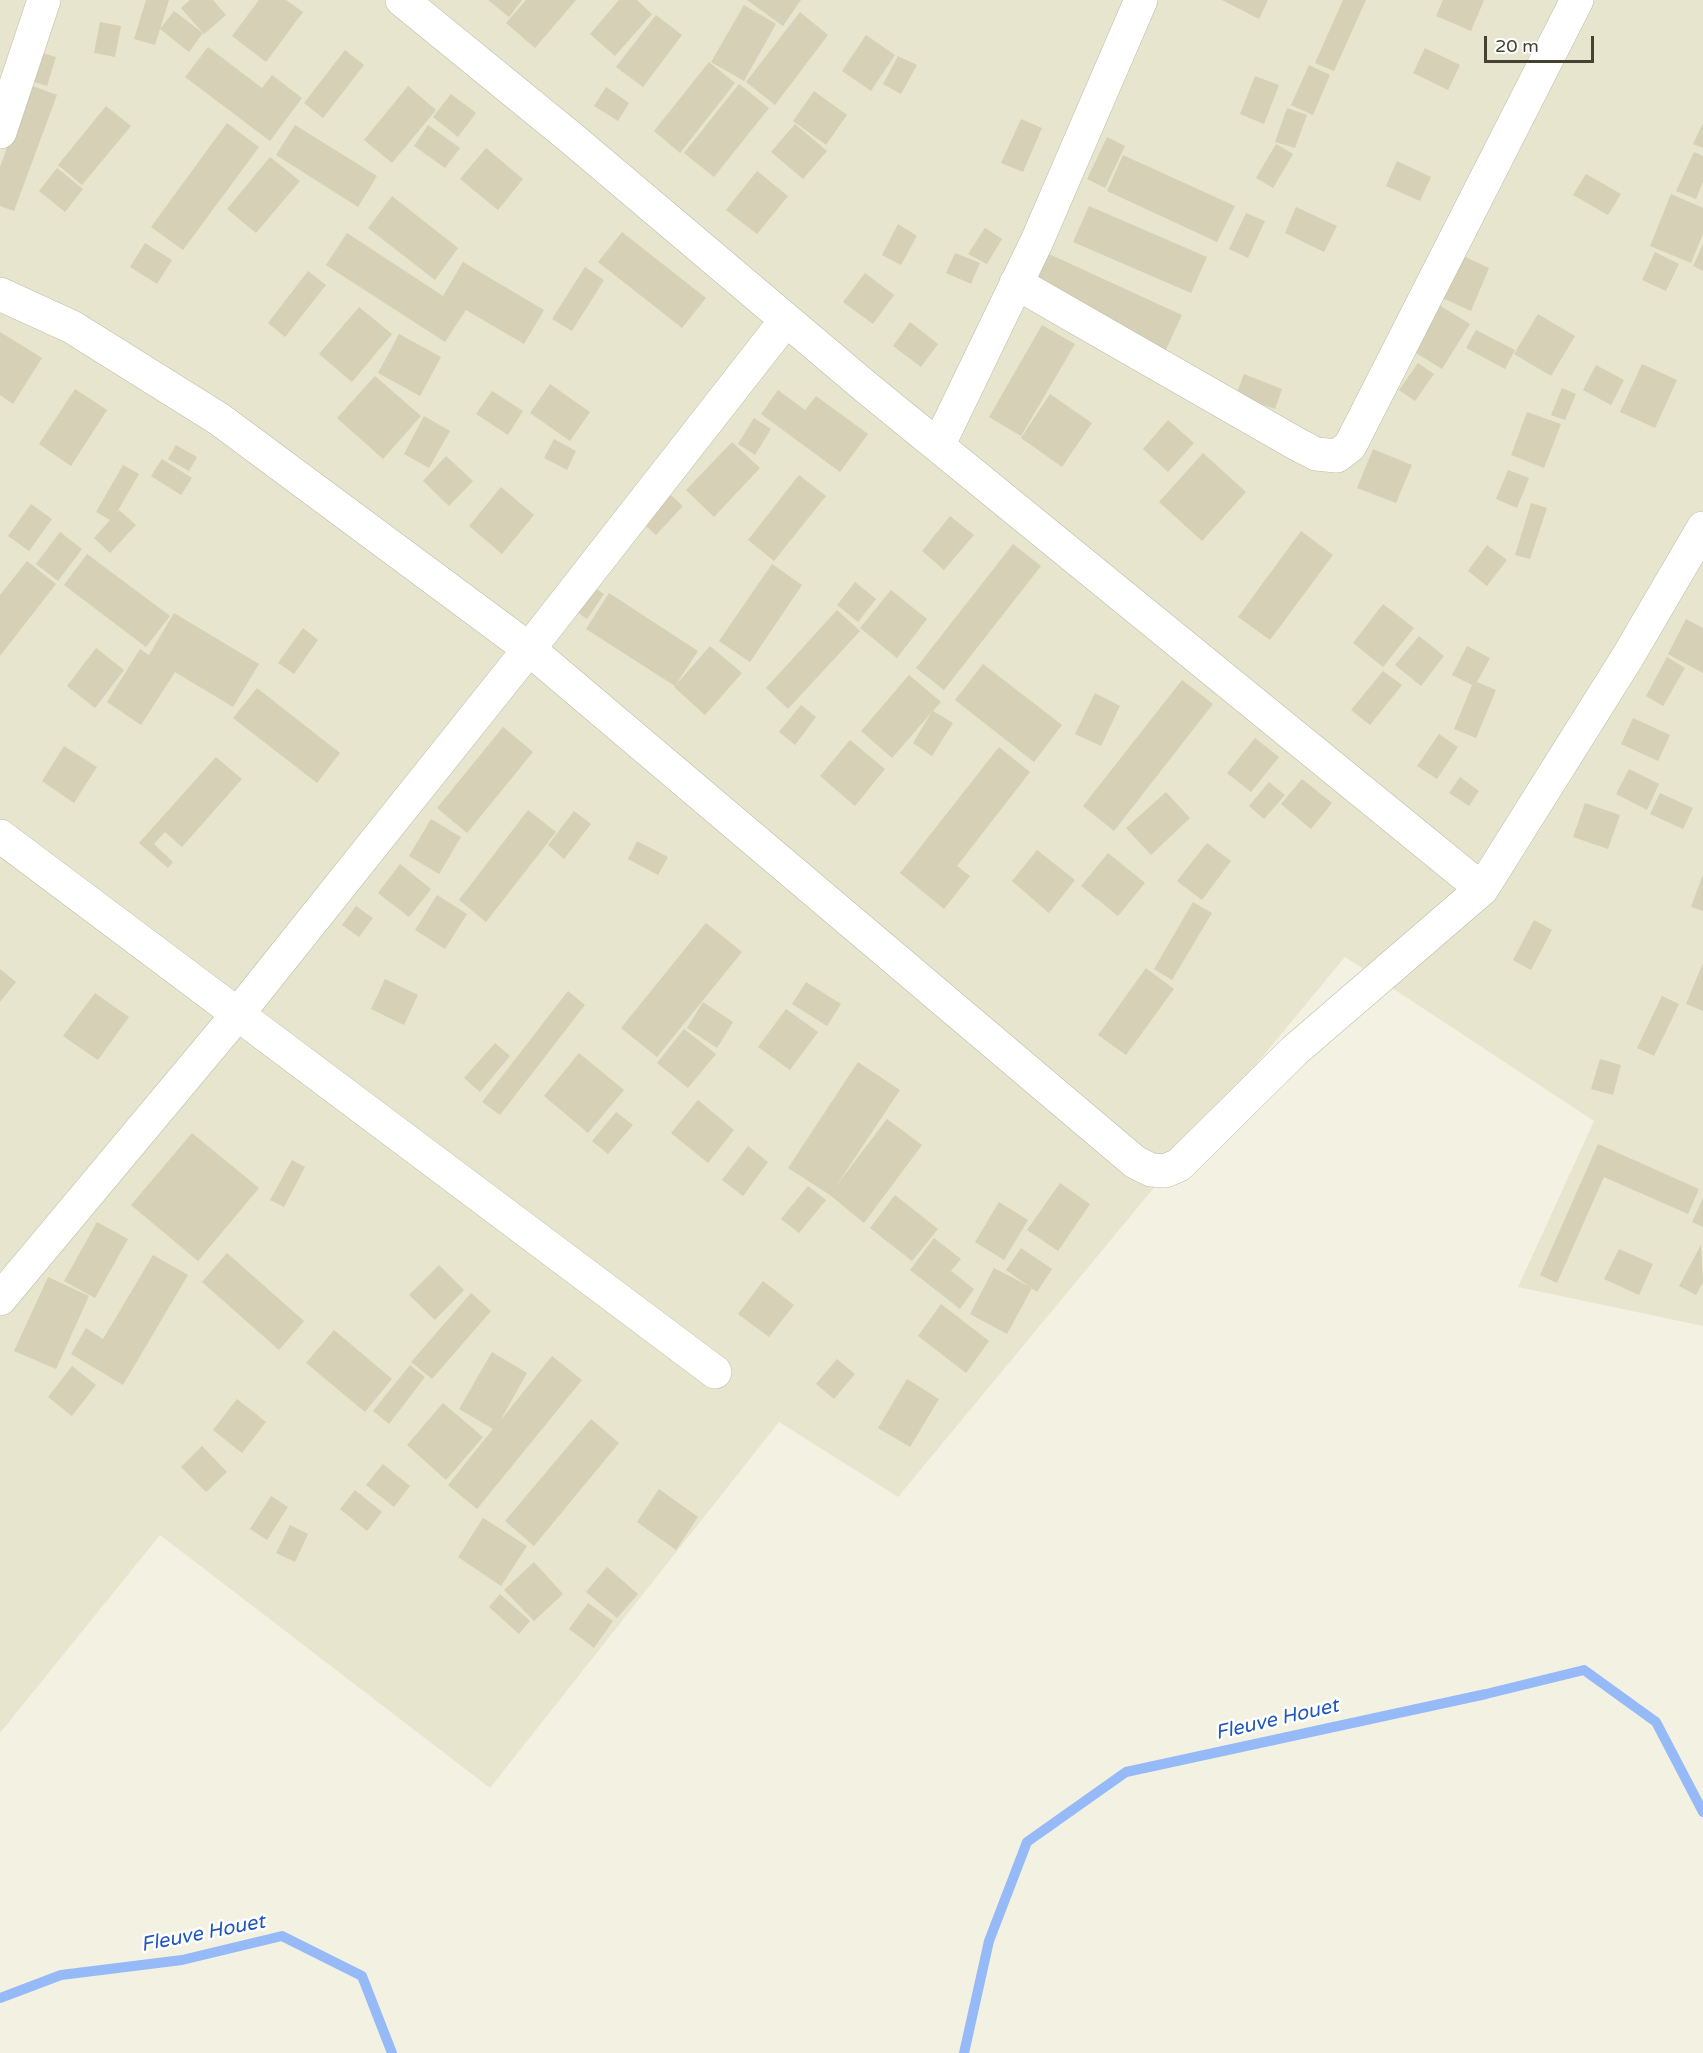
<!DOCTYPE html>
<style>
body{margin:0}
#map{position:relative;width:1703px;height:2053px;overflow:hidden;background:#f3f2e2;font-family:"Varela Round",sans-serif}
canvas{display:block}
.scale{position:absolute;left:1484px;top:36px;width:110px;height:27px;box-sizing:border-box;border:3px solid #454232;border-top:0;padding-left:8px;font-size:18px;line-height:21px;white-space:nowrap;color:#454232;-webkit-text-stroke:4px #fff;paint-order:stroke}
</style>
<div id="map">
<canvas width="1703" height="2053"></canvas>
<div class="scale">20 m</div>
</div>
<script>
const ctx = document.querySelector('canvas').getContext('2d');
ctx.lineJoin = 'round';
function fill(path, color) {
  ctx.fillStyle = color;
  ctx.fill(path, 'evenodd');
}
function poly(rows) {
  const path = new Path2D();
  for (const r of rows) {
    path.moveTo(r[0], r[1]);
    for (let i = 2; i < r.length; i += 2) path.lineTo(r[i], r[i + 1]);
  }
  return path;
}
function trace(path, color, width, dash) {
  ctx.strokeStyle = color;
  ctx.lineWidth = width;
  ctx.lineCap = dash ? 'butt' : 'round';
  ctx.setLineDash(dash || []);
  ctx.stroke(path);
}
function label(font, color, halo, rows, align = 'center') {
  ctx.font = font + ' "Varela Round",sans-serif';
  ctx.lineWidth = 5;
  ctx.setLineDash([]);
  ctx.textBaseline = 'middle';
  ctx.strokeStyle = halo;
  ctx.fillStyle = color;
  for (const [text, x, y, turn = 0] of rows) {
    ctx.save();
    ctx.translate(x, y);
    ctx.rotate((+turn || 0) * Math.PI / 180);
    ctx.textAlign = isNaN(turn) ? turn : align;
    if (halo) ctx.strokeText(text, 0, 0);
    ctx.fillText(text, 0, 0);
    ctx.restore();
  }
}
const residential = poly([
 [0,0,1703,0,1703,1326,1518,1287,1594,1121,1345,957,898,1497,779,1422,490,1788,160,1535,0,1733]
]);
const stream = poly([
 [0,1998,61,1975,182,1960,282,1936,362,1976,392,2053],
 [964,2053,989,1941,1027,1842,1126,1772,1486,1694,1584,1670,1656,1722,1703,1812]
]);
const building = poly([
 [146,0,169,0,155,45,134,39],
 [190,0,213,0,226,15,204,34,181,8],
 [259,0,286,0,303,12,266,62,232,36],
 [488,0,522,0,509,17],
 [526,0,576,0,535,48,506,23],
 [619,0,637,0,652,14,615,56,590,34],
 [747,0,801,0,783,26],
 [1222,0,1268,0,1259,19],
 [1343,0,1366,0,1334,71,1315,63],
 [1443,0,1484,0,1471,31,1436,16],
 [744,5,776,24,744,81,711,62],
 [174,11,203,33,189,52,160,29],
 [800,12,828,35,775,105,746,82],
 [656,15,682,35,643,87,616,67],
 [100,22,121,26,115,57,94,53],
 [866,35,895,55,871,91,842,71],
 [208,47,262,88,272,75,302,98,270,141,185,77],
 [1425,48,1460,65,1448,90,1413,73],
 [345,50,364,65,323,118,304,103],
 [36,51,56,57,47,86,27,80],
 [898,56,917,65,901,94,883,84],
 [709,62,735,83,680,153,654,131],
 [1309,65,1330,75,1313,115,1291,105],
 [1255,76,1279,85,1264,124,1240,114],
 [739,84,769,108,714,177,684,153],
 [30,85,57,95,14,211,0,206,0,167],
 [408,86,436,110,392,163,364,140],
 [606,87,629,103,618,121,594,106],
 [814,91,847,115,826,145,793,121],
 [451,94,476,113,458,137,433,117],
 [106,106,131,126,82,185,58,165],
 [1287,108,1307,115,1295,148,1275,142],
 [1021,119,1042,128,1023,172,1001,163],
 [227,123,259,147,183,250,151,227],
 [1703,123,1703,148,1693,144],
 [795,124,827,151,803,179,771,152],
 [295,125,377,176,358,207,276,155],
 [428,125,460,148,445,168,414,146],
 [1107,137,1125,146,1105,188,1087,179],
 [1276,144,1293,154,1273,188,1256,178],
 [486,148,523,179,498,210,460,179],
 [1694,152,1703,156,1703,182,1696,199,1676,191],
 [1123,155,1235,206,1217,242,1107,191],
 [270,157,300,181,256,233,227,209],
 [1397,161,1431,177,1420,201,1386,186],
 [57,168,83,189,65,212,39,191],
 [757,171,788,196,757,234,726,210],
 [1586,174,1621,194,1608,215,1573,195],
 [1671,194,1703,208,1703,234,1691,263,1650,246],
 [392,196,458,248,435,280,368,228],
 [1089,206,1207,257,1191,293,1073,242],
 [1296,207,1337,226,1324,252,1285,233],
 [1246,213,1265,221,1248,258,1229,249],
 [898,224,917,236,901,265,882,255],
 [985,228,1002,239,987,264,968,254],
 [622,232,706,298,682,328,598,262],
 [347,233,443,296,463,262,544,310,524,344,466,310,445,342,326,265],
 [145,243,172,260,157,284,130,267],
 [1703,244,1703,271,1693,266],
 [1655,252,1679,264,1666,291,1642,280],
 [955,253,980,263,971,284,946,273],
 [1049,254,1182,315,1163,356,1030,295],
 [1459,254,1489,268,1471,311,1440,297],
 [585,267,604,280,572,331,552,319],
 [308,271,326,285,285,337,268,323],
 [865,273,894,295,873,324,843,302],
 [1439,305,1470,324,1442,369,1411,350],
 [359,307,392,334,352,382,319,354],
 [1538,314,1575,336,1551,376,1514,354],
 [910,322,938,344,921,367,893,346],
 [1042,325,1075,344,1021,436,989,417],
 [1476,330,1515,350,1505,369,1466,348],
 [0,332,42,358,13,404,0,395],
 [399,334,441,357,420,396,378,373],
 [1418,363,1434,374,1415,401,1399,390],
 [1642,364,1677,380,1655,428,1620,412],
 [1596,365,1624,380,1611,405,1583,390],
 [1244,374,1282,389,1275,409,1236,395],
 [375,376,421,416,383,459,337,418],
 [550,384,590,412,570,441,530,413],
 [1562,388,1576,394,1565,420,1551,415],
 [75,389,107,410,71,466,39,444],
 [778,390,805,410,816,396,868,434,840,472,761,414],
 [492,391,523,411,508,435,476,414],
 [1050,394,1092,423,1062,467,1021,438],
 [1527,412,1561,424,1544,468,1511,455],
 [424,416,450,431,429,468,404,454],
 [754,418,771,429,755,455,738,444],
 [1168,420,1194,443,1168,472,1143,449],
 [554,439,576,451,567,470,544,458],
 [732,442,760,468,714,517,686,490],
 [176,445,197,457,189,471,168,459],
 [1373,449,1412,465,1396,503,1357,488],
 [1203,453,1246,492,1202,541,1159,502],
 [446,456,473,481,449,506,423,481],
 [162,459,192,478,181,495,151,476],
 [123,465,139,474,116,514,119,510,136,525,110,553,94,538,110,520,96,512],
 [1508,470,1529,478,1517,508,1496,499],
 [799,475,826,496,774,561,748,540],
 [501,487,534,515,502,554,469,526],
 [665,490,683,506,656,535,638,519],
 [1531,503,1547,508,1530,559,1515,555],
 [31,504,52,519,29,551,8,536],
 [950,516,974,535,944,570,922,551],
 [1301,531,1333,555,1270,640,1238,617],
 [60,532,82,549,58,581,36,564],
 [1013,544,1041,566,944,690,916,668],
 [1487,545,1507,560,1487,586,1468,571],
 [87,554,170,616,146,647,64,585],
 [27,561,56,584,0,656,0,595],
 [772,564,802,585,750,662,719,641],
 [855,582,876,599,858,622,837,605],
 [592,586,604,594,587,619,574,610],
 [891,590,927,619,897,658,860,628],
 [609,593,698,651,675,686,586,629],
 [1383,604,1414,628,1383,667,1353,643],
 [837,610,860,631,788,709,766,688],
 [174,613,259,664,233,707,175,672,141,725,107,702,140,649,149,655],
 [1686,619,1703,628,1703,673,1668,654],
 [303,628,318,640,294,674,278,663],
 [1419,636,1444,656,1421,686,1395,665],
 [710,646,742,673,705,715,674,687],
 [1467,646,1490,658,1477,682,1496,690,1476,738,1454,729,1472,685,1452,675],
 [96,648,124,670,95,708,67,686],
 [1667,657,1685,668,1663,706,1646,696],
 [983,664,1062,725,1034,762,955,700],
 [1383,671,1402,685,1370,725,1351,710],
 [909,675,941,702,933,711,953,723,932,756,913,743,931,713,892,758,861,731],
 [1182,680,1213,704,1114,831,1083,806],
 [257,688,340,753,317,783,233,718],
 [1095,693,1120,706,1101,746,1075,734],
 [801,705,816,717,795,745,779,732],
 [1633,718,1670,735,1658,761,1621,744],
 [503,727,533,752,467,833,437,808],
 [1439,734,1458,747,1437,779,1417,766],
 [1255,738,1279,757,1251,792,1227,773],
 [850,740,885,769,855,806,820,776],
 [64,746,97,767,74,803,42,781],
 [999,747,1030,772,957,866,970,876,944,909,900,873],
 [216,757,242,779,182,847,165,832,154,844,173,862,168,868,139,843],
 [1629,769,1659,784,1647,810,1616,794],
 [1460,777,1479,791,1469,806,1449,793],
 [1302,779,1332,803,1311,829,1281,804],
 [1269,782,1285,795,1264,819,1249,806],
 [1166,792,1190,818,1151,855,1126,828],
 [1660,793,1693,808,1683,829,1650,814],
 [1585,803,1620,815,1608,849,1573,837],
 [528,810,556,832,486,922,459,900],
 [574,811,591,824,564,859,548,845],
 [431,819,461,837,439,874,409,856],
 [637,841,668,857,658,875,628,859],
 [1207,843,1231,861,1202,900,1177,881],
 [1037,850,1075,880,1049,913,1012,881],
 [1108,853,1145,883,1118,916,1081,886],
 [400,864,431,889,409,917,378,893],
 [1703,874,1703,911,1691,907],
 [437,895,467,914,445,949,415,930],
 [1193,902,1212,913,1172,980,1154,969],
 [356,906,373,918,359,937,342,925],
 [1534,920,1552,930,1531,970,1513,960],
 [706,923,742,952,657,1057,621,1028],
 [1703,963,1703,1011,1686,1004],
 [1146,968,1174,989,1126,1055,1098,1035],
 [0,969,16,982,0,1002],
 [385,979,418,995,404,1025,371,1009],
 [806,982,841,1004,827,1026,792,1004],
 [568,991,585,1005,500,1115,482,1102],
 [95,993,129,1017,98,1060,63,1036],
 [1662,996,1679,1004,1654,1056,1637,1048],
 [703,1002,733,1022,717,1048,687,1028],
 [786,1009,818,1032,790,1070,758,1047],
 [684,1029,716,1054,688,1088,657,1063],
 [495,1043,510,1056,480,1092,464,1078],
 [579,1053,624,1090,588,1133,544,1096],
 [1600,1059,1621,1065,1613,1095,1591,1089],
 [858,1062,900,1090,836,1186,887,1119,922,1145,864,1223,830,1195,788,1168],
 [698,1100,734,1130,708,1163,671,1133],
 [616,1112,633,1125,608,1154,592,1141],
 [192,1133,259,1188,198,1261,131,1205],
 [1598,1144,1699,1189,1688,1214,1604,1177,1557,1283,1540,1275],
 [748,1146,768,1162,743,1196,722,1180],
 [292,1160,305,1167,284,1207,270,1200],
 [1060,1183,1090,1204,1058,1251,1027,1230],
 [808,1186,826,1200,799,1233,781,1219],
 [895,1195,938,1229,912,1261,870,1228],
 [1703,1198,1703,1227,1692,1222],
 [999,1202,1028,1220,1004,1260,975,1242],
 [97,1222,128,1239,95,1298,64,1281],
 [934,1238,961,1259,951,1271,974,1289,960,1309,910,1270],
 [1701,1245,1703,1282,1696,1295,1679,1286],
 [1021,1248,1052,1269,1037,1292,1006,1270],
 [1619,1249,1653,1264,1639,1295,1604,1279],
 [227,1253,304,1321,279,1350,202,1282],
 [153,1255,188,1275,123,1385,71,1354,86,1328,103,1339],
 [439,1265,464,1290,435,1320,409,1295],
 [994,1268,1032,1288,1007,1334,970,1314],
 [48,1277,89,1296,56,1369,14,1351],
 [763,1281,794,1305,769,1337,738,1314],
 [471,1293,491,1311,432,1379,411,1362],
 [941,1304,989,1341,966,1373,918,1336],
 [334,1330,392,1379,365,1412,306,1363],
 [492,1352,527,1373,500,1421,552,1356,582,1380,477,1509,448,1485,493,1429,459,1409],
 [837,1359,855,1374,834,1399,816,1384],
 [410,1365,425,1377,389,1424,373,1411],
 [72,1366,96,1385,72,1416,48,1397],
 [907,1379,939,1399,910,1447,878,1428],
 [237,1399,266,1422,242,1453,213,1430],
 [443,1403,483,1437,446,1480,407,1445],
 [591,1419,619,1443,534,1546,505,1521],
 [202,1446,227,1472,206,1492,181,1467],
 [383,1464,410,1486,394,1507,366,1485],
 [659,1489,698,1517,676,1550,637,1522],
 [355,1490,382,1512,367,1531,340,1509],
 [271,1496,288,1507,267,1540,250,1529],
 [483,1518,527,1546,501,1586,458,1557],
 [290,1525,308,1534,295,1562,276,1553],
 [534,1562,563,1594,534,1621,504,1590],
 [607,1567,638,1594,617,1618,586,1592],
 [500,1594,530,1621,519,1634,489,1607],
 [588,1603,613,1621,594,1648,569,1629]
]);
const minor = poly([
 [402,0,570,137,867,388,1482,889],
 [0,132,44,0],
 [1016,283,1295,443,1316,454,1337,456,1350,446,1577,0],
 [0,294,72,327,219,419,529,649,1135,1162,1151,1170,1165,1171,1179,1165,1294,1051,1482,889,1627,658,1703,528],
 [939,444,1037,241,1141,0],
 [0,836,715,1372],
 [0,1299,237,1015,529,649,786,320]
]);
const waterNames = [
 ["Fleuve Houet",1277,1720,-13],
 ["Fleuve Houet",203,1934,-11]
];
fill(residential, '#e8e5cf');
trace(stream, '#96baf8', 10);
fill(building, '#d5d0b6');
trace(minor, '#bfbca4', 34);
trace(minor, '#fff', 33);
label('italic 20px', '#2157bb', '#fff', waterNames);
</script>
